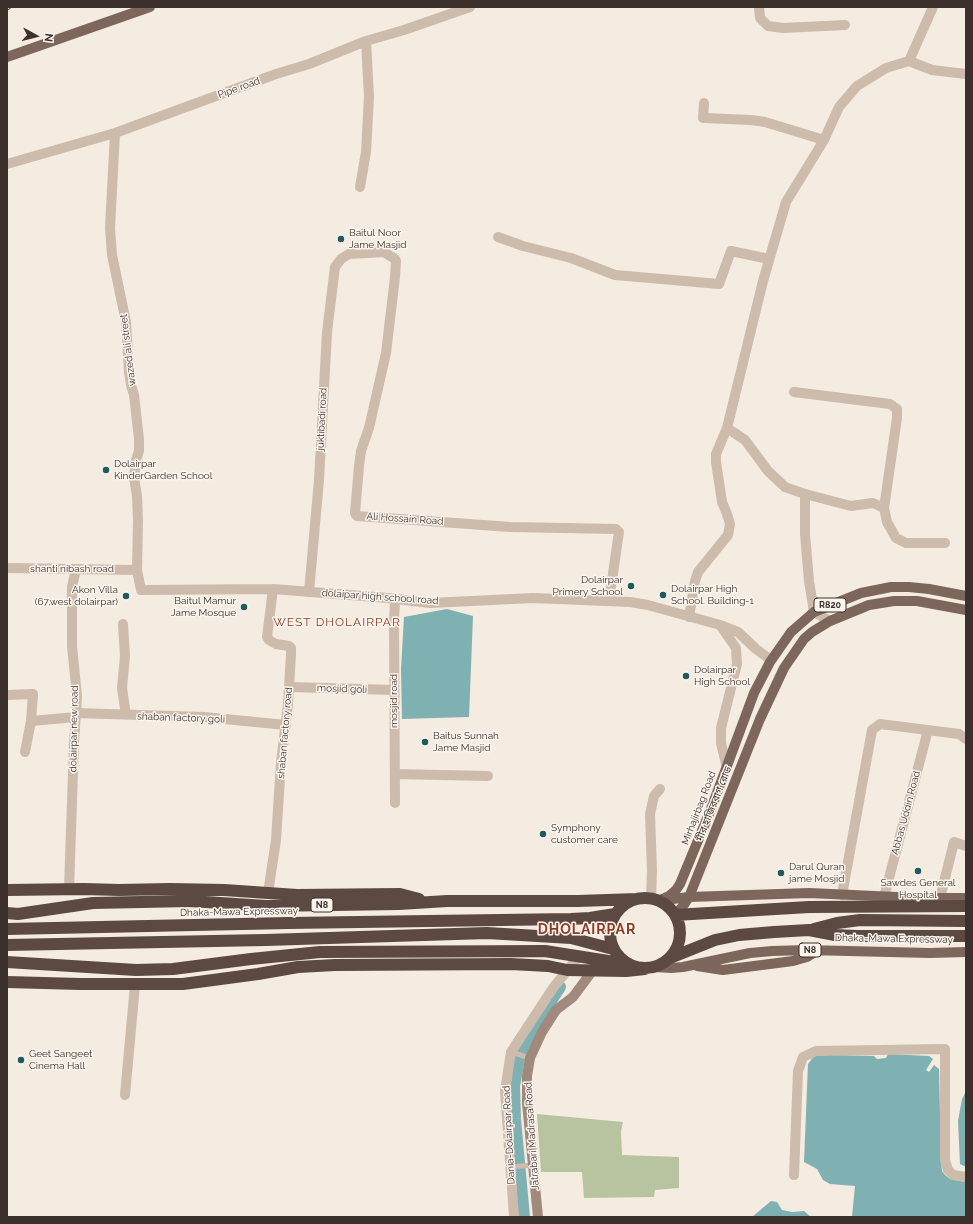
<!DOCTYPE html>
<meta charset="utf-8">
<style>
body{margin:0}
#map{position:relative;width:973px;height:1224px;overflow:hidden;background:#f4ebe1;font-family:Raleway,sans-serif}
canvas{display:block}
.frame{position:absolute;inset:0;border:8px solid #3b302b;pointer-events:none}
.north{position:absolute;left:16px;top:16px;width:40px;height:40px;-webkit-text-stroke:3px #fbf5ee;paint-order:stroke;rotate:97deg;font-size:11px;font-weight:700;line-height:16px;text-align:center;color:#3b302b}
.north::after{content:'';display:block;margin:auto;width:14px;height:18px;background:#3b302b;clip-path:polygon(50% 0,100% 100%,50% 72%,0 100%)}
</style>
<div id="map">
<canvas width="973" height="1224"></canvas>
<div class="frame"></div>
<div class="north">N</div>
</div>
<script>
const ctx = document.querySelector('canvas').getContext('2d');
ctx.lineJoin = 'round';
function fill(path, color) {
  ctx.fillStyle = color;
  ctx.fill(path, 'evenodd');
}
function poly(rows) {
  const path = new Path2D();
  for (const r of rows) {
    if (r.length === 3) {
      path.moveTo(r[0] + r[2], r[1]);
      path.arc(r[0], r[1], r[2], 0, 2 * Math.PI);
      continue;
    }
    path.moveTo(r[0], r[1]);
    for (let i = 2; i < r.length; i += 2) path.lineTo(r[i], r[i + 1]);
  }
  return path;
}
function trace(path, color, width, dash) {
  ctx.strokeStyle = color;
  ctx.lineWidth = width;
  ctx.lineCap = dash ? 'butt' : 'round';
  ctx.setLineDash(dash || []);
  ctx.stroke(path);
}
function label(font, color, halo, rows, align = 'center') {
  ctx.font = font + ' Raleway,"Noto Sans Bengali",sans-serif';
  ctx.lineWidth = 3;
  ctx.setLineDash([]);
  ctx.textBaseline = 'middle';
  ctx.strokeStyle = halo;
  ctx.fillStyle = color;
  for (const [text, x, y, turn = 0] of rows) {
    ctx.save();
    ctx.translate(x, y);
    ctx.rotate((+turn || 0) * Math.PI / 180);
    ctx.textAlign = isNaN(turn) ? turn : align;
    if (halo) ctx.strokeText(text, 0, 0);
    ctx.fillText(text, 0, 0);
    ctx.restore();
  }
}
const green = poly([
 [537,1114,623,1122,621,1131,622,1155,679,1157,679,1188,655,1190,654,1197,584,1198,582,1172,541,1172]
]);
const water = poly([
 [447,609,473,616,469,717,402,719,401,669,404,617],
 [888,1054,929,1056,933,1059,926,1070,929,1072,934,1065,939,1069,941,1160,942,1171,945,1175,950,1179,966,1182,966,1217,852,1217,855,1186,830,1184,823,1180,817,1169,804,1162,808,1064,814,1056,831,1055,874,1056,877,1059,886,1058],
 [966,1091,966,1167,960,1164,958,1121,962,1099],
 [771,1201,777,1202,782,1210,792,1212,804,1211,811,1217,752,1217]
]);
const canal = poly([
 [524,1217,515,1119,514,1086,519,1059,531,1032,560,987]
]);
const lane = poly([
 [511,1052,530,1058],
 [510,1167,534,1165]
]);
const street = poly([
 [759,7,760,18,768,26,783,28,845,25],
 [909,61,932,70,966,74],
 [704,103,703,118,751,120,765,122,824,140],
 [115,133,110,228,112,255,126,322,129,372,131,385,134,395,139,439,139,451,136,460,134,478,137,496,138,521,137,570,141,590,273,589,388,598,430,603,533,598,630,602,648,605,720,625,736,648,737,664,721,728,721,743,727,768],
 [7,164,115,133,276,74,309,64,366,41,404,30,470,7],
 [360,187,366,152,369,97,366,41],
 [498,237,523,246,571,258,615,275,719,284,731,251,769,259],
 [794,392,890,404,897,409,897,418,884,508],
 [805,494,851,506,873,503,884,508,887,522,896,538,906,543,945,543],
 [7,568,137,570],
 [309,592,319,480,327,332,335,267,341,259,349,254,384,252,395,259,396,261,395,277,386,353,369,428,361,451,359,466,355,513,356,515,357,516,414,520,510,527,616,529,619,532,609,601],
 [689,617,695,581,698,572,728,535,730,524,727,514,722,502,716,462,716,454,727,428],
 [830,621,814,612,809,581,805,534,805,494,785,487,768,471,745,440,727,428,763,281,786,202,824,140,839,107,857,86,886,68,909,61,933,7],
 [123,624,125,656,122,688,126,715],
 [720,625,738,632,756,649,771,660],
 [289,687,394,690],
 [7,695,33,694,31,721],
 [76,713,204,717,286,725],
 [25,752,31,721,76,717],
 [395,774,488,776],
 [395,803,394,623,395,599],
 [69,889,74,743,76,713,77,696,72,646,72,587,76,569],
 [268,893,276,840,281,763,288,704,291,654,291,648,289,646,276,644,269,640,267,637,273,589],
 [842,895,872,730,880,724,959,734,966,739],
 [884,897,928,730],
 [651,898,652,871,650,814,654,796,660,789],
 [940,898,954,842,966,846],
 [125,1095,135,985],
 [794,1175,798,1071,803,1057,816,1051,945,1049,945,1160,948,1170,953,1175,966,1177],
 [514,1217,505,1091,511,1052,553,988,579,956]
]);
const secondary = poly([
 [538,1217,527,1103,527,1076,530,1058,542,1032,556,1010,573,997,596,966]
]);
const primary = poly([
 [7,57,150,7],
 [664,900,689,897,809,893,918,898,966,898],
 [658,901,669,896,676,890,680,884,711,809,754,693,770,662,791,632,814,612,861,593,891,587,909,587,929,589,966,596],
 [675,915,683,906,689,897,760,719,784,668,804,639,812,632,830,621,869,605,894,601,917,601,966,610],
 [697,966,723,970,793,961,807,957,818,950],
 [655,967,671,968,683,967,750,953,772,951,807,950,930,953,966,952]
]);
const highway = poly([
 [7,890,84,889,119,890,170,889,224,890,297,895,400,894,419,899],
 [645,933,35],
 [7,913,18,914,93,903,190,901,266,906,399,904,447,901,578,901,637,899],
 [675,915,809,907,966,906],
 [7,929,288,923,571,919,590,918,615,914],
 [814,929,837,923,860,920,966,921],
 [7,945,266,940,487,933,571,938,613,949],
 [670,958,715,940,739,935,774,932,809,930,835,935,856,936,966,936],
 [7,962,136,970,173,969,251,959,320,952,545,951,627,964],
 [7,982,80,984,183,984,258,974,298,967,335,965,511,964,548,966,567,970,626,971,645,969]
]);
const rail = poly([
 [7,8,9,7]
]);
const markers = [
 [341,239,4,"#1f5a5e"],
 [106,470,4,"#1f5a5e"],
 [631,586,4,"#1f5a5e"],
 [663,595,4,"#1f5a5e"],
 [126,596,4,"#1f5a5e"],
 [244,607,4,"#1f5a5e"],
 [686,676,4,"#1f5a5e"],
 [425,742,4,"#1f5a5e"],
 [543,834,4,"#1f5a5e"],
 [918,871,4,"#1f5a5e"],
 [781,873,4,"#1f5a5e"],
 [21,1060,4,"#1f5a5e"]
];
const shields = [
 [830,605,32],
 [322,905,22],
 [810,950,22]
];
const shieldNames = [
 ["R820",830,605],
 ["N8",322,905],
 ["N8",810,950]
];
const streetNames = [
 ["Pipe road",239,88,-20],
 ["wazed ali street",128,350,-97],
 ["juktibadi road",322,419,-87],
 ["Ali Hossain Road",405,519,4],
 ["shanti nibash road",72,569],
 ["dolaipar high school road",380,597,4],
 ["mosjid goli",342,689,2],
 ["mosjid road",394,701,-90],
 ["shaban factory goli",181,718,2],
 ["dolairpar new road",74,729,-89],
 ["shaban factory road",285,733,-85],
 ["মীর হাজিরবাগ রোড",714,804,-68],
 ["Mirhajirbag Road",699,808,-69],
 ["Abbas Uddin Road",906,813,-75],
 ["Dhaka-Mawa Expressway",239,912,-1],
 ["Dhaka-Mawa Expressway",894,939,1],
 ["Dania-Dolairpar Road",509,1135,-93],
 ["Jatrabari Madrasa Road",532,1136,-94]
];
const poiNames = [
 ["Baitul Noor",349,233],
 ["Jame Masjid",349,245],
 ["Dolairpar",114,464],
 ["KinderGarden School",114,476],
 ["Dolairpar",623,580,"right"],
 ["Primery School",623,592,"right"],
 ["Dolairpar High",671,589],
 ["School. Building-1",671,601],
 ["Akon Villa",118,590,"right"],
 ["(67,west dolairpar)",118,602,"right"],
 ["Baitul Mamur",236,601,"right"],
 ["Jame Mosque",236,613,"right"],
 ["Dolairpar",694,670],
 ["High School",694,682],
 ["Baitus Sunnah",433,736],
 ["Jame Masjid",433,748],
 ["Symphony",551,828],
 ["customer care",551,840],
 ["Darul Quran",789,867],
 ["jame Mosjid",789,879],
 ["Sawdes General",918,883,"center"],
 ["Hospital",918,895,"center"],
 ["Geet Sangeet",29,1054],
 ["Cinema Hall",29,1066]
];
const quarterNames = [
 ["WEST DHOLAIRPAR",337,622]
];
const districtNames = [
 ["DHOLAIRPAR",587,930]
];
fill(green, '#b8c4a0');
fill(water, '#7fb0b2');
trace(canal, '#7fb0b2', 12);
trace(lane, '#cdbbac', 5);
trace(street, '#cdbbac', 10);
trace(secondary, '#a18a7d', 10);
trace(primary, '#7d675c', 10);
trace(highway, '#5c4a42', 12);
trace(rail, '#3b302b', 4.5);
trace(rail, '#fbf5ee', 3, [9]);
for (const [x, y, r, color] of markers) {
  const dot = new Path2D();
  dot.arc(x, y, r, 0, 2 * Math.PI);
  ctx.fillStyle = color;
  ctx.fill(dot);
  trace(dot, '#fbf5ee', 1.5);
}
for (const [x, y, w] of shields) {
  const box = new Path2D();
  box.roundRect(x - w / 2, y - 7, w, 14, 3);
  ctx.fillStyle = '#fbf5ee';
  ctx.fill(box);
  trace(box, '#3b302b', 1);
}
label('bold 9px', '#3b302b', null, shieldNames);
label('10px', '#3b302b', '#fbf5ee', streetNames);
label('10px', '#3b302b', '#fbf5ee', poiNames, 'left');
ctx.letterSpacing = '1px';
label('12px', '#8c3b22', '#fbf5ee', quarterNames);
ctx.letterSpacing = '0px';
ctx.letterSpacing = '1px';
label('bold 14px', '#8c3b22', '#fbf5ee', districtNames);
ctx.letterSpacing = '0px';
</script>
